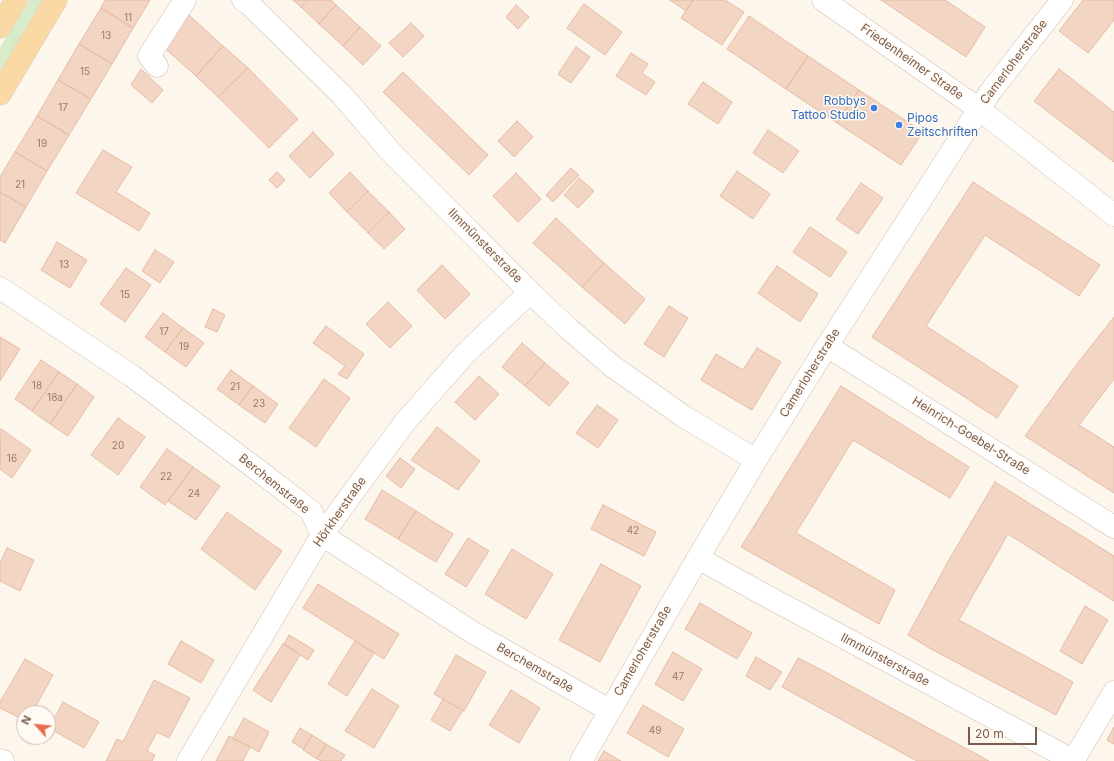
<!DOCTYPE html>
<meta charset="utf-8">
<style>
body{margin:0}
#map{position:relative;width:1114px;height:761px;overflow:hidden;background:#fdf6ec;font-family:Inter,sans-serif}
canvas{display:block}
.north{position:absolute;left:16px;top:705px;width:40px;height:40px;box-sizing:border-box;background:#fffaf3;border:1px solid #cabbb1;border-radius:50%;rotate:297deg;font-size:11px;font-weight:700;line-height:16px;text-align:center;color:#7a5c4d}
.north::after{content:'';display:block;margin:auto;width:14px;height:18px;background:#e76f51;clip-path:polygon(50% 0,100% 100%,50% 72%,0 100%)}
.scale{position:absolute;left:968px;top:727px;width:69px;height:18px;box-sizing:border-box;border:2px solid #7a5c4d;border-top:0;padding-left:5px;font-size:12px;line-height:14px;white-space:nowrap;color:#7a5c4d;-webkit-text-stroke:3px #fffaf3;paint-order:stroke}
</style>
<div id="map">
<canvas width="1114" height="761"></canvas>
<div class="north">N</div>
<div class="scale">20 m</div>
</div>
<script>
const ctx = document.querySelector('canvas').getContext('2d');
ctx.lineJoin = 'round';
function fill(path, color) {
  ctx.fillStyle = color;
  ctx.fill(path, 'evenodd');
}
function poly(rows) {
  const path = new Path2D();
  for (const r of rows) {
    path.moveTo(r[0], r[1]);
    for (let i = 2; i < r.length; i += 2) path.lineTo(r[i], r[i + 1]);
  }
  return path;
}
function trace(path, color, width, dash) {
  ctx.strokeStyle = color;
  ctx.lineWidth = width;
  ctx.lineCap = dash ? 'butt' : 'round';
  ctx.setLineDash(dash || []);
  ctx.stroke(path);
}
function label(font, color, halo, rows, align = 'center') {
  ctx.font = font + ' Inter,sans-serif';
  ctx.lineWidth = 3;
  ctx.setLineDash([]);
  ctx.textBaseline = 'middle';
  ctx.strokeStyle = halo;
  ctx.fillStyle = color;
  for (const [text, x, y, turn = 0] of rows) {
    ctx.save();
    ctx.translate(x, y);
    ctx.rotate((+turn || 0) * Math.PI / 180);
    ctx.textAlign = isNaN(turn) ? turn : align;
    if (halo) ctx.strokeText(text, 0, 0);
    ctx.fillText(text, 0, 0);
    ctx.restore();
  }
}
const green = poly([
 [29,0,44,0,0,73,0,47]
]);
const building = poly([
 [105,0,150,0,133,28,101,8,105,0],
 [293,0,308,0,301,7,293,0],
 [308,0,331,0,336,5,319,24,301,7,308,0],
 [670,0,693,0,686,11,670,0],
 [693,0,725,0,744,12,722,45,681,18,693,0],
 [881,0,945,0,985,27,966,57,881,0],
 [1083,0,1114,0,1114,20,1088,53,1059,31,1083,0],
 [584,4,622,32,605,55,567,28,584,4],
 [336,5,360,27,343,46,319,24,336,5],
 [516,5,529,17,518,29,506,17,516,5],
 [101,8,133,28,112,64,79,44,101,8],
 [189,15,223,46,196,76,160,44,189,15],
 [749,16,808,56,786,89,727,49,749,16],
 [411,23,424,36,403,57,389,43,411,23],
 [360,27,381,46,363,65,343,46,360,27],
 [79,44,112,64,91,99,58,80,79,44],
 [223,46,248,68,218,97,196,76,223,46],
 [576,47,590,57,571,83,558,74,576,47],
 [631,53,648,64,642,73,655,82,646,95,616,76,631,53],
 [808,56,859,90,837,123,786,89,808,56],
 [248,68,298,119,269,148,218,97,248,68],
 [141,69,163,90,152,103,131,85,141,69],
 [1059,69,1114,112,1114,162,1034,101,1059,69],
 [403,72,488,155,469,175,383,92,403,72],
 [58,80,91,99,69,135,37,116,58,80],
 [703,82,732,102,718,124,688,104,703,82],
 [859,90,923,132,901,165,837,123,859,90],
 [37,116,69,135,47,171,15,152,37,116],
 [517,121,533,137,514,157,498,141,517,121],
 [768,130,799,151,783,173,753,153,768,130],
 [313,132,334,154,310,178,289,156,313,132],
 [103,150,132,167,116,192,150,213,139,231,76,193,103,150],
 [15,152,47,171,26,207,0,192,0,177,15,152],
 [571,168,579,175,553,202,546,195,571,168],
 [737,171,770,194,753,219,720,196,737,171],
 [277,172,285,180,277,188,269,180,277,172],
 [350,172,368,191,347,212,329,193,350,172],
 [516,173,541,199,518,222,493,196,516,173],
 [579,178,594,191,578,208,564,195,579,178],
 [973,182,1100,265,1079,296,985,235,926,326,1018,386,997,418,872,337,973,182],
 [861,183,883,198,858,234,836,219,861,183],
 [368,191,389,212,368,233,347,212,368,191],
 [0,192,26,207,5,243,0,240,0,192],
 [389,212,405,229,384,249,368,233,389,212],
 [556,218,604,263,582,287,533,243,556,218],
 [810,227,847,252,830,277,793,252,810,227],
 [57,242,87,260,70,288,41,270,57,242],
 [155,250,174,262,160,283,142,271,155,250],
 [604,263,645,299,625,324,582,287,604,263],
 [442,265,470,294,445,319,417,290,442,265],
 [777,266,818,294,800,322,758,293,777,266],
 [126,268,151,285,125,322,100,304,126,268],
 [388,302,412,326,390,348,366,324,388,302],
 [669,306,688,318,664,357,644,344,669,306],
 [213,309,225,315,217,332,205,327,213,309],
 [163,313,183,328,165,352,145,337,163,313],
 [1114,317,1114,379,1079,425,1114,447,1114,493,1025,436,1077,364,1114,317],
 [326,326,364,354,347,379,338,374,345,366,313,343,326,326],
 [183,328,204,343,186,367,165,352,183,328],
 [0,337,20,349,0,381,0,337],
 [522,343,545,363,525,386,502,367,522,343],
 [757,348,781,362,752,410,701,380,716,354,743,370,757,348],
 [41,360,59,372,32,411,15,399,41,360],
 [545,363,569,383,549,406,525,386,545,363],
 [231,370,253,386,239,405,217,389,231,370],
 [59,372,77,384,50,424,32,411,59,372],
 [479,376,499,394,475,420,455,402,479,376],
 [324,379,350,398,316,447,289,428,324,379],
 [77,384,94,397,68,436,50,424,77,384],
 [253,386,278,404,265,423,239,405,253,386],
 [841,386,969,467,950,498,853,440,796,533,895,590,879,624,741,547,841,386],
 [597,405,618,420,598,448,576,433,597,405],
 [118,418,145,437,118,475,91,455,118,418],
 [437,427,480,461,458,490,411,460,437,427],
 [1,429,31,450,12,478,0,469,1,429],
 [167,449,193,467,165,505,140,487,167,449],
 [400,458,415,469,401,488,386,476,400,458],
 [193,467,220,486,196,520,168,501,193,467],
 [995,482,1114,556,1114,601,1008,534,959,620,1073,682,1056,715,931,649,908,635,950,558,995,482],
 [382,490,416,511,398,539,365,519,382,490],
 [603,505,656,532,644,556,591,529,603,505],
 [416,511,453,534,436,562,398,539,416,511],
 [227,512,282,551,255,590,201,549,227,512],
 [468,538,489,551,466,587,445,574,468,538],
 [7,548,34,560,20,591,0,581,0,563,7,548],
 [512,549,553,574,526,619,485,594,512,549],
 [601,564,641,586,600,662,559,640,601,564],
 [318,584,399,634,384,659,303,608,318,584],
 [700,603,752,633,737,659,685,629,700,603],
 [1085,606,1108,620,1082,664,1060,651,1085,606],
 [289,635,314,650,308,660,284,644,289,635],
 [181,641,214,660,201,683,168,664,181,641],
 [355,641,374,653,347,696,328,684,355,641],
 [283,644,300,655,271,702,253,690,283,644],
 [673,652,702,669,683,701,655,684,673,652],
 [456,655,486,672,464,711,434,694,456,655],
 [756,657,782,672,770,690,746,676,756,657],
 [798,658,816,667,989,761,917,761,782,687,798,658],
 [25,659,53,675,32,713,24,713,24,720,0,708,0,702,25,659],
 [154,680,190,698,169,738,157,732,147,751,155,755,152,761,106,761,117,739,123,742,154,680],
 [372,689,399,706,374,748,345,731,372,689],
 [511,690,540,708,519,743,489,725,511,690],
 [443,699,463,710,450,731,431,720,443,699],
 [63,702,99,722,84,748,49,728,63,702],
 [643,705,684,729,668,757,627,733,643,705],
 [244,718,269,732,259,752,233,738,244,718],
 [1114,727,1114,744,1107,740,1114,727],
 [300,728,312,735,304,749,292,742,300,728],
 [312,735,326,744,317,759,303,750,312,735],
 [229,736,250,747,243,761,216,761,229,736],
 [326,744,345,755,341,761,322,761,317,759,326,744],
 [604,751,619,760,621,761,598,761,604,751]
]);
const minor = poly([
 [243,0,249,4,342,95,389,150,530,292,570,330,612,366,683,416,756,460],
 [823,0,979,109,1114,215],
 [157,66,149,56,185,0],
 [0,288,132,376,259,471,311,511,322,535,472,632,609,710],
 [827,346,1114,527],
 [698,558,759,592,1074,761],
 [0,760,3,761],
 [188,761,322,535,365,476,405,422,465,354,530,292],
 [581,761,698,558,756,460,827,346,979,109,991,91,1062,0],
 [1073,761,1114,692]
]);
const major = poly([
 [0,27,16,0],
 [0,94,56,0]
]);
const markers = [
 [874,108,4,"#3f7fe0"],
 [899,125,4,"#3f7fe0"]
];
const numberNames = [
 ["11",128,18],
 ["13",106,36],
 ["15",85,72],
 ["17",63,108],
 ["19",42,144],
 ["21",20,185],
 ["13",64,265],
 ["15",125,295],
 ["17",164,332],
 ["19",184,347],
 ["18",37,386],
 ["21",235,387],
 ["18a",55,398],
 ["23",259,404],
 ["20",118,446],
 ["16",12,459],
 ["22",166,477],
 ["24",194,494],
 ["42",633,531],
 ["47",678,677],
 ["49",655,731]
];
const streetNames = [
 ["Friedenheimer Straße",912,62,35],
 ["Camerloherstraße",1014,62,-53],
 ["Ilmmünsterstraße",485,246,45],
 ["Camerloherstraße",810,373,-58],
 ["Heinrich-Goebel-Straße",971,436,32],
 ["Berchemstraße",274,484,39],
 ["Hörkherstraße",340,512,-55],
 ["Camerloherstraße",643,651,-60],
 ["Ilmmünsterstraße",885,660,28],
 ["Berchemstraße",535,668,30]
];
const shopNames = [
 ["Robbys",866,101],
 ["Tattoo Studio",866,115],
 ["Pipos",907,118,"left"],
 ["Zeitschriften",907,132,"left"]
];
fill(green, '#d8ecc9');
fill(building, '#f3d5c3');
trace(building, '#e6bba3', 1);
trace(minor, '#d1beb0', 23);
trace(major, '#dad1cd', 23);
trace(minor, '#fff', 22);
trace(major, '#fbd9a5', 22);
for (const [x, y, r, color] of markers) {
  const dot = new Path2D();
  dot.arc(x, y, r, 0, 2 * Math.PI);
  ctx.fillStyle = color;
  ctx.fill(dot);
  trace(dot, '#fffaf3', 1.5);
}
label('10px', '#987a6a', null, numberNames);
label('12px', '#7a5c4d', '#fffaf3', streetNames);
label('12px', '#366cbe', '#fffaf3', shopNames, 'right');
</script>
